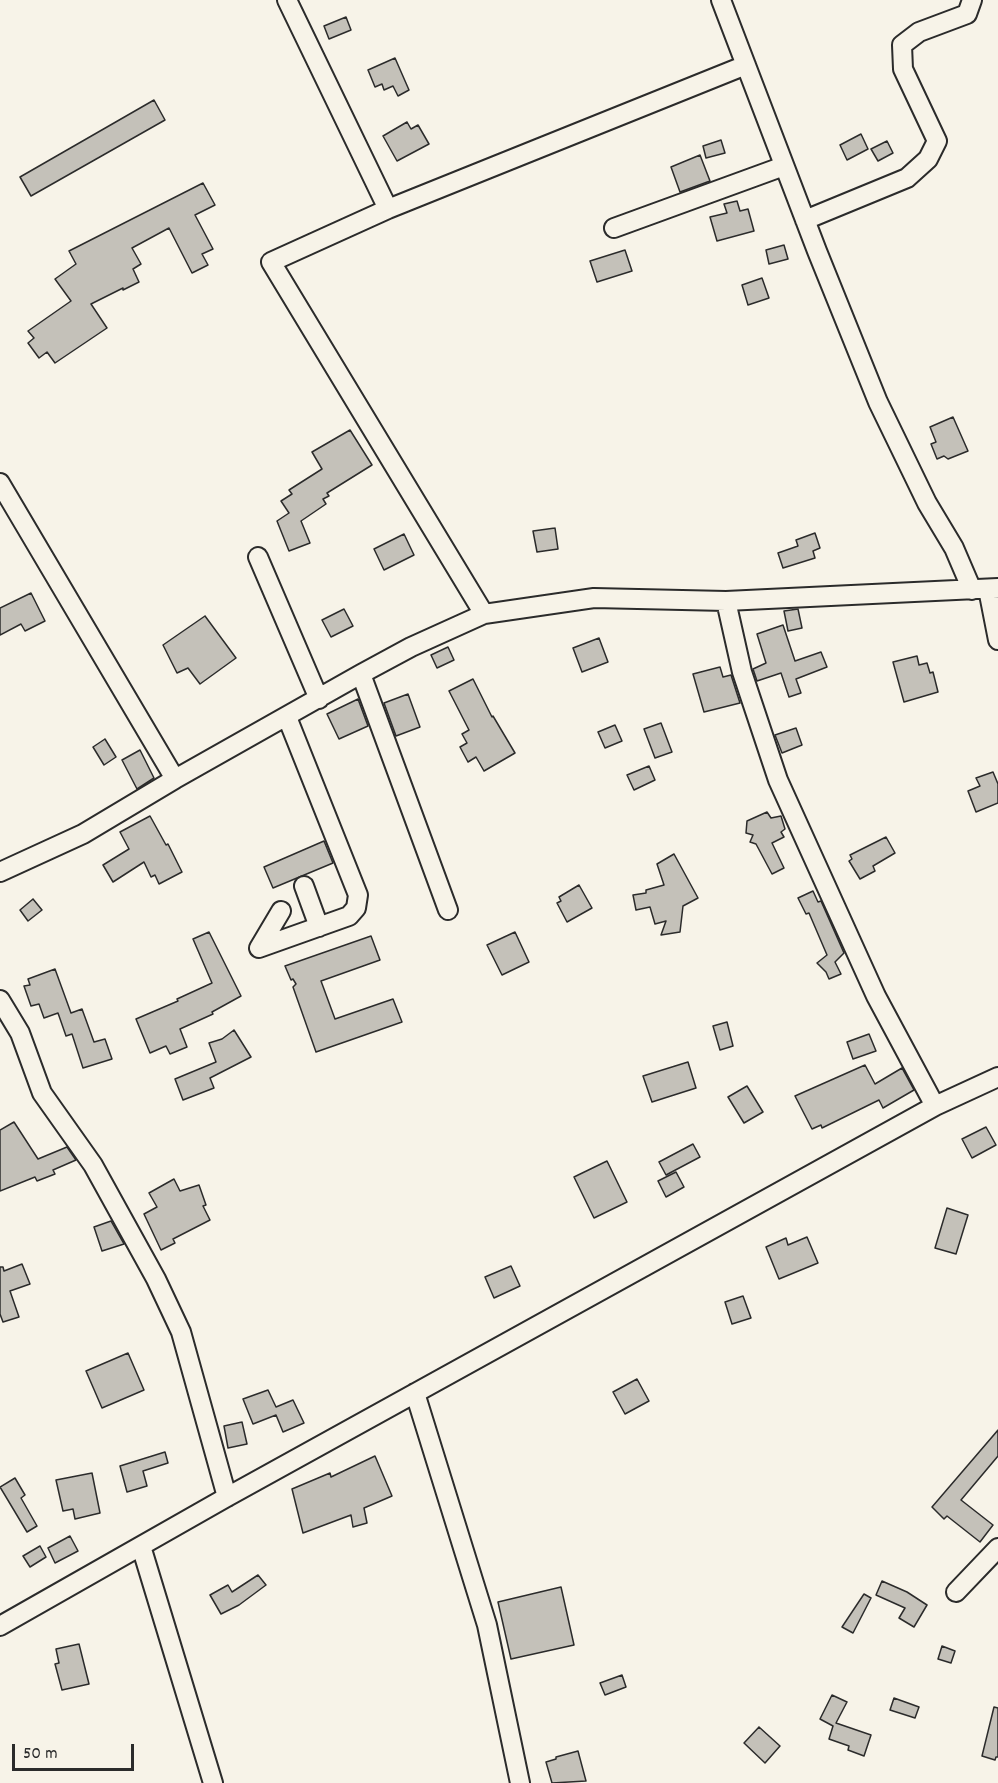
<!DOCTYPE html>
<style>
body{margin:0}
#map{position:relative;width:998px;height:1783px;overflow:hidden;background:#f7f3e8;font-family:Dekko,sans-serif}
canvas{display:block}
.scale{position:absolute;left:12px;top:1744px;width:122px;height:27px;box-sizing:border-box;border:3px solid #2b2b2b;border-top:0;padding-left:8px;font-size:18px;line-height:21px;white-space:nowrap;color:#2b2b2b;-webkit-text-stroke:4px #f7f3e8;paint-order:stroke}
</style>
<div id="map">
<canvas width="998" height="1783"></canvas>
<div class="scale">50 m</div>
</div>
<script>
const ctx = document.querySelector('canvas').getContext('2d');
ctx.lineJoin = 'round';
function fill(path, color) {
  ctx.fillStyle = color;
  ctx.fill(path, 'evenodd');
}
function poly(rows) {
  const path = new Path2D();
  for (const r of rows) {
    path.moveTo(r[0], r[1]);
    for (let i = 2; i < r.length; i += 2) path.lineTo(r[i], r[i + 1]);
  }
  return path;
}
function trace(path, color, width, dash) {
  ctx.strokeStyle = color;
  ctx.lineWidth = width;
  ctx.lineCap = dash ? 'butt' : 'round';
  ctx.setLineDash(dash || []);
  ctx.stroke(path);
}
const building = poly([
 [346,17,351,30,329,39,324,26,346,17],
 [395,58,409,90,398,96,393,86,384,90,382,84,375,87,368,70,395,58],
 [154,100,165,120,31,196,20,177,154,100],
 [407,122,411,129,418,125,429,144,397,161,383,136,407,122],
 [861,134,868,149,847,160,840,145,861,134],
 [721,140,725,153,706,158,703,146,721,140],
 [887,141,893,153,878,161,871,149,887,141],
 [700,155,710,181,680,192,671,167,700,155],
 [203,183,215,205,195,215,213,249,202,254,208,265,192,273,169,228,132,248,141,264,133,269,139,282,123,290,123,288,91,304,107,328,55,363,47,352,39,358,28,343,34,338,28,331,71,301,55,279,76,264,69,251,203,183],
 [737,201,740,211,748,209,754,231,717,241,710,217,727,213,724,204,737,201],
 [784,245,788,259,769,264,766,250,784,245],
 [625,250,632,271,597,282,590,261,625,250],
 [762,278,769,298,748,305,742,285,762,278],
 [953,417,968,451,948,459,944,456,937,459,931,444,936,442,930,427,953,417],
 [350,430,372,465,327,493,329,496,323,499,326,504,301,521,310,543,289,551,277,521,289,513,281,501,292,494,289,490,322,469,312,452,350,430],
 [555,528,558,549,537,552,533,531,555,528],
 [815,533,820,548,813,551,815,558,783,568,778,553,798,546,796,540,815,533],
 [404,534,414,555,384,570,374,549,404,534],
 [31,593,45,621,25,631,21,624,0,635,0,608,31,593],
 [344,609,353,626,331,637,322,620,344,609],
 [798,609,802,628,788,631,784,611,798,609],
 [205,616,236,658,200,684,188,668,177,673,163,645,205,616],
 [783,625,795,661,821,652,827,667,796,679,801,693,789,697,781,673,757,681,753,669,766,663,757,634,783,625],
 [599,638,608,662,582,672,573,648,599,638],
 [448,647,454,660,437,668,431,655,448,647],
 [917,656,919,665,927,663,930,673,933,672,938,692,904,702,893,662,917,656],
 [720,667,723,677,731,675,740,703,704,712,693,674,720,667],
 [473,679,492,717,493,716,515,753,484,771,476,757,468,762,460,747,467,743,462,734,469,730,449,691,473,679],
 [408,694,420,727,396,736,384,703,408,694],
 [358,699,368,726,339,739,327,714,358,699],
 [661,723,672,752,655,758,644,729,661,723],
 [615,725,622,741,605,748,598,732,615,725],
 [796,728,802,745,782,753,775,735,796,728],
 [105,739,116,757,104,765,93,747,105,739],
 [140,750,154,778,137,789,122,760,140,750],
 [649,766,655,780,634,790,627,775,649,766],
 [993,772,998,784,998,803,976,812,968,791,980,786,976,778,993,772],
 [767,812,771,818,781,816,785,829,781,832,784,837,772,843,784,868,772,874,756,844,750,842,753,835,746,833,747,821,767,812],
 [150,816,166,845,168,844,182,872,159,884,155,875,151,877,144,862,113,882,103,865,129,849,120,832,150,816],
 [886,837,895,853,873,866,875,871,860,879,849,861,852,859,850,855,886,837],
 [324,841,333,863,273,888,264,867,324,841],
 [674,854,698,898,683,906,680,932,661,935,666,921,655,924,650,907,636,910,633,895,646,893,646,890,664,885,657,864,674,854],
 [579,885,592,908,567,922,557,903,561,901,559,897,579,885],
 [813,891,818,902,821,901,844,953,835,962,841,974,829,979,826,972,817,963,827,955,809,913,806,914,798,898,813,891],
 [33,899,42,910,28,921,20,910,33,899],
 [209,932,241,996,212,1012,213,1014,180,1029,187,1047,170,1054,166,1046,150,1053,136,1019,178,1001,177,999,212,983,193,939,209,932],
 [515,932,529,962,502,975,487,945,515,932],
 [371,936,380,960,321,981,335,1019,393,999,402,1022,316,1052,293,987,296,984,293,979,291,980,285,966,371,936],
 [55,969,71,1013,82,1009,94,1042,105,1039,112,1059,83,1068,72,1034,66,1036,58,1013,44,1018,39,1004,31,1006,24,986,30,985,28,979,55,969],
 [727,1022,733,1046,720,1050,713,1026,727,1022],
 [234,1030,251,1057,210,1078,214,1088,183,1100,175,1079,216,1062,209,1043,222,1039,234,1030],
 [869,1034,876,1051,853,1059,847,1042,869,1034],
 [688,1062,696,1088,652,1102,643,1076,688,1062],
 [865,1065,875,1084,902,1068,914,1090,883,1108,879,1100,822,1128,821,1125,812,1129,795,1096,865,1065],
 [747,1086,763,1112,744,1123,728,1097,747,1086],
 [14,1122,38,1159,67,1147,76,1160,53,1170,55,1174,37,1181,35,1177,0,1191,0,1130,14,1122],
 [986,1127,996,1145,972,1158,962,1139,986,1127],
 [693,1144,700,1157,666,1175,659,1162,693,1144],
 [607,1161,627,1202,594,1218,574,1177,607,1161],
 [676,1172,684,1187,666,1197,658,1181,676,1172],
 [174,1179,180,1191,199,1185,206,1205,203,1206,210,1220,173,1239,175,1243,161,1250,144,1214,157,1207,149,1193,174,1179],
 [947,1208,968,1215,956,1254,935,1248,947,1208],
 [111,1221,124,1244,102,1251,94,1227,111,1221],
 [807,1237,818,1263,779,1279,766,1247,786,1238,788,1245,807,1237],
 [22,1264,30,1284,10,1291,19,1317,3,1322,0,1314,0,1267,3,1267,4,1271,22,1264],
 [511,1266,520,1286,494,1298,485,1277,511,1266],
 [743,1296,751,1318,732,1324,725,1302,743,1296],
 [128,1353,144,1390,102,1408,86,1371,128,1353],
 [637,1379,649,1401,625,1414,613,1392,637,1379],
 [268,1390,276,1407,293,1400,304,1423,283,1432,276,1415,253,1424,243,1399,268,1390],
 [242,1422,247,1444,228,1448,224,1426,242,1422],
 [998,1430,998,1456,961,1500,993,1525,980,1542,947,1516,944,1519,932,1507,998,1430],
 [165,1452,168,1463,143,1471,147,1486,127,1492,120,1466,165,1452],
 [375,1456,392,1496,364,1508,367,1523,353,1527,351,1515,303,1533,292,1489,330,1473,331,1477,375,1456],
 [92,1473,100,1513,75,1519,73,1509,63,1511,56,1480,92,1473],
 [15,1478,25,1495,21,1498,37,1526,27,1532,0,1487,15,1478],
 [70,1536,78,1551,55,1563,48,1548,70,1536],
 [40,1546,46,1557,30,1567,23,1556,40,1546],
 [258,1575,266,1585,239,1605,221,1614,210,1595,228,1585,232,1592,258,1575],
 [882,1581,907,1592,927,1605,914,1627,899,1618,905,1608,876,1595,882,1581],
 [561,1587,574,1645,511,1659,498,1602,561,1587],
 [864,1594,871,1598,853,1633,842,1627,864,1594],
 [79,1644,89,1684,62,1690,55,1664,59,1663,56,1649,79,1644],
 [942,1646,955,1651,951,1663,938,1659,942,1646],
 [622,1675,626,1687,605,1695,600,1683,622,1675],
 [832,1695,847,1702,836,1723,871,1735,864,1756,848,1750,849,1746,829,1739,833,1726,820,1719,832,1695],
 [894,1698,919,1707,915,1718,890,1710,894,1698],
 [994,1707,998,1708,998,1757,996,1757,995,1760,982,1756,994,1707],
 [759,1727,780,1746,765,1763,744,1743,759,1727],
 [578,1751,586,1781,552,1783,546,1762,556,1759,556,1757,578,1751]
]);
const minor = poly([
 [287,0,388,209],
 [721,0,817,251,878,402,927,503,954,548,972,590],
 [746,65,388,209,271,262,484,614,594,598,726,601,998,588],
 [805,220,907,178,928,159,937,141,903,69,902,45,919,32,967,14,972,0],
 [614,228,784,166],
 [0,483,175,779],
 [258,557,319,699],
 [988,589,998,640],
 [726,601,742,672,778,780,876,996,935,1106],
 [361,674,448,910],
 [0,872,83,834,175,779,361,674,411,647,484,614],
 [304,886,319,927],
 [281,911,259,948,349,916,356,908,358,895,287,717],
 [0,1000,20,1033,42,1093,93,1165,156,1279,181,1332,227,1497],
 [415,1393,487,1625,520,1783],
 [141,1546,213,1783],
 [956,1592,998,1548],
 [0,1626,227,1497,935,1106,998,1077]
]);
fill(building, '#c4c1b9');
trace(building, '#2b2b2b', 1.5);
trace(minor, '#2b2b2b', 22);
trace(minor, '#f7f3e8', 18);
</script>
